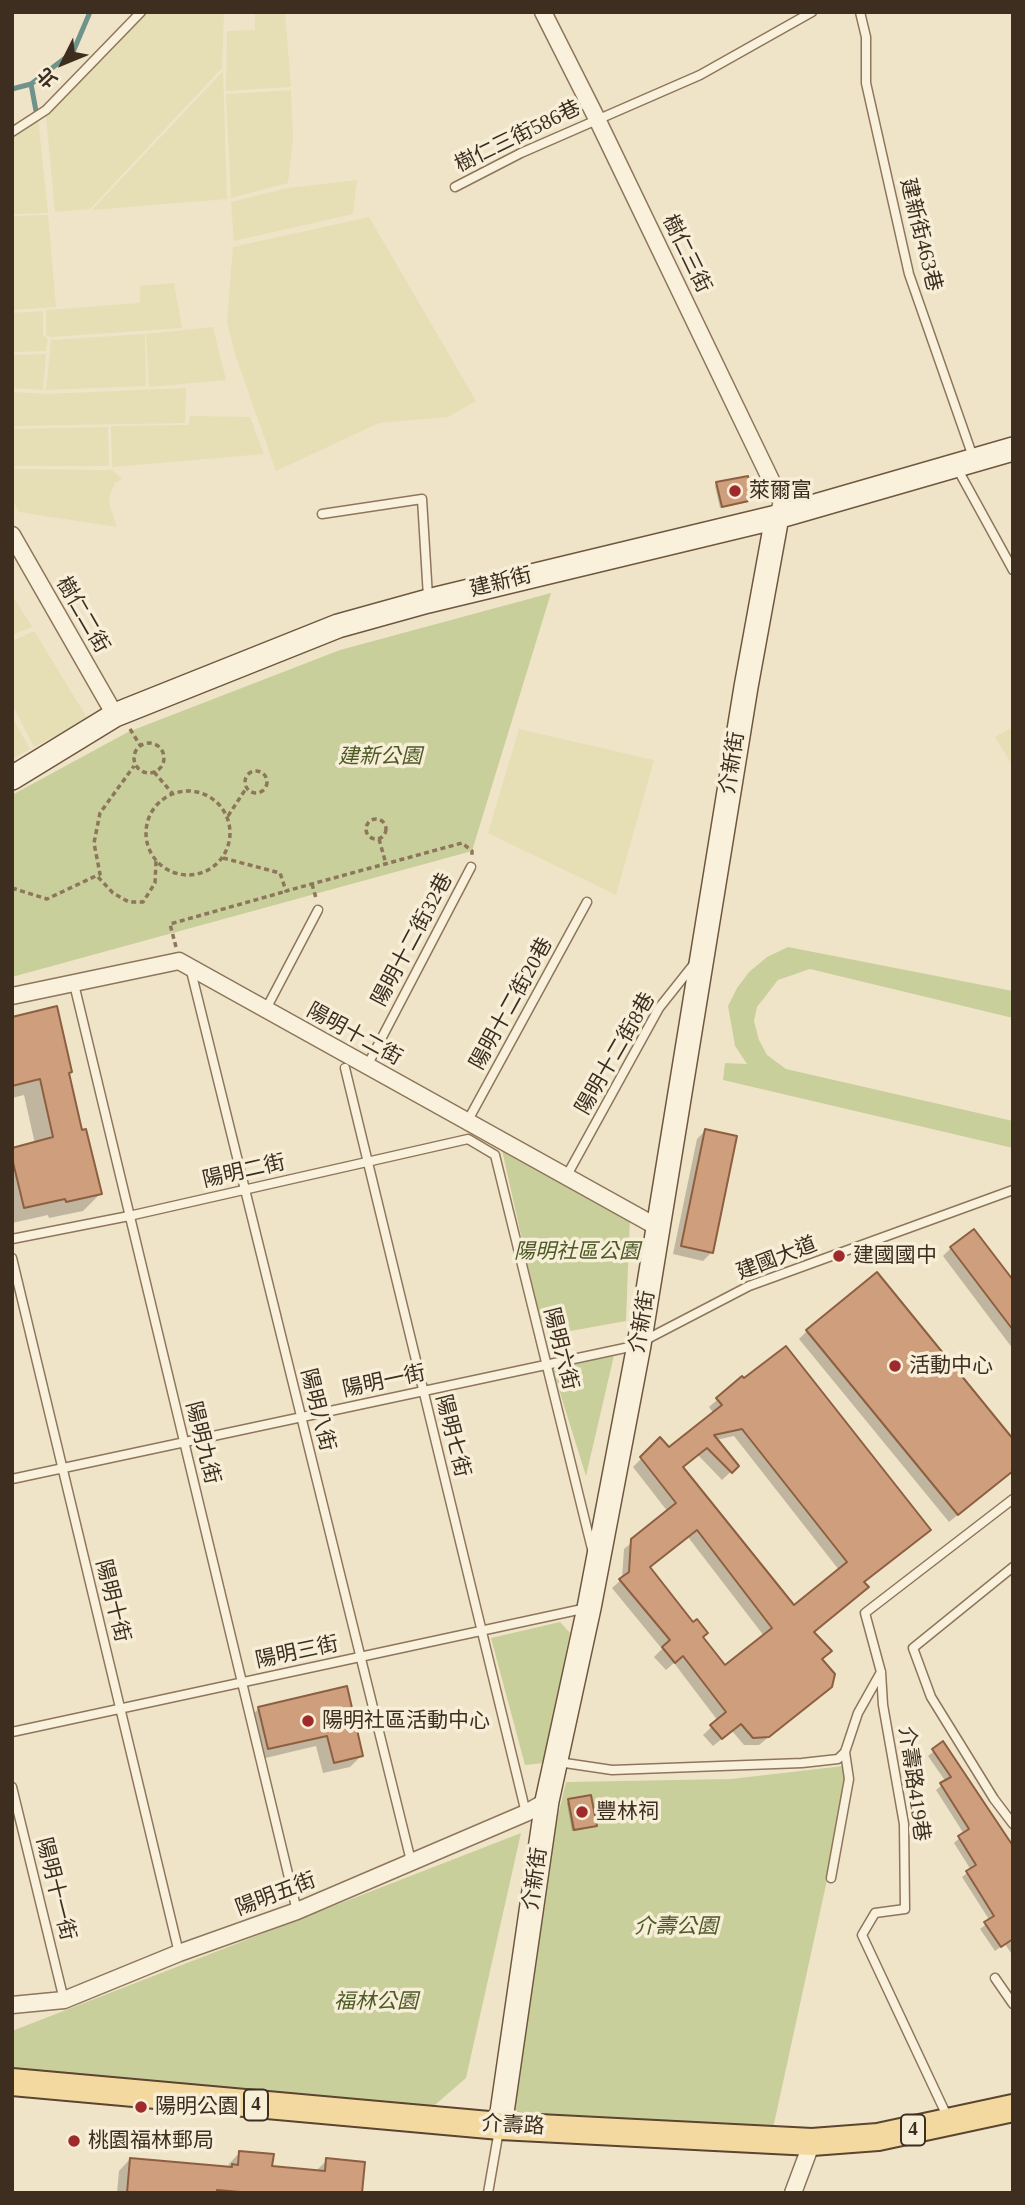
<!DOCTYPE html>
<meta charset="utf-8">
<style>
body{margin:0}
#map{position:relative;width:1025px;height:2205px;overflow:hidden;background:#f0e4c8;font-family:"Times New Roman","Noto Sans TC",serif}
canvas{display:block}
.frame{position:absolute;inset:0;border:14px solid #3d2e20;pointer-events:none}
.north{position:absolute;left:28px;top:28px;width:70px;height:70px;-webkit-text-stroke:5px #f7eed8;paint-order:stroke;rotate:227deg;font-size:19px;font-weight:700;line-height:28px;text-align:center;color:#3d2e20}
.north::after{content:'';display:block;margin:auto;width:24px;height:32px;background:#3d2e20;clip-path:polygon(50% 0,100% 100%,50% 72%,0 100%)}
</style>
<div id="map">
<canvas width="1025" height="2205"></canvas>
<div class="frame"></div>
<div class="north">北</div>
</div>
<script>
const ctx = document.querySelector('canvas').getContext('2d');
ctx.lineJoin = 'round';
function fill(path, color) {
  ctx.fillStyle = color;
  ctx.fill(path, 'evenodd');
}
function poly(rows) {
  const path = new Path2D();
  for (const r of rows) {
    if (r.length === 3) {
      path.moveTo(r[0] + r[2], r[1]);
      path.arc(r[0], r[1], r[2], 0, 2 * Math.PI);
      continue;
    }
    path.moveTo(r[0], r[1]);
    for (let i = 2; i < r.length; i += 2) path.lineTo(r[i], r[i + 1]);
  }
  return path;
}
function trace(path, color, width, dash) {
  ctx.strokeStyle = color;
  ctx.lineWidth = width;
  ctx.lineCap = dash ? 'butt' : 'round';
  ctx.setLineDash(dash || []);
  ctx.stroke(path);
}
function label(font, color, halo, rows, align = 'center') {
  ctx.font = font + ' "Times New Roman","Noto Sans TC",serif';
  ctx.lineWidth = 7;
  ctx.setLineDash([]);
  ctx.textBaseline = 'middle';
  ctx.strokeStyle = halo;
  ctx.fillStyle = color;
  for (const [text, x, y, turn = 0] of rows) {
    ctx.save();
    ctx.translate(x, y);
    ctx.rotate((+turn || 0) * Math.PI / 180);
    ctx.textAlign = isNaN(turn) ? turn : align;
    if (halo) ctx.strokeText(text, 0, 0);
    ctx.fillText(text, 0, 0);
    ctx.restore();
  }
}
const farmland = poly([
 [148,12,224,12,222,68,90,209,55,212,46,117],
 [255,12,285,12,291,87,226,91,227,31,255,30],
 [223,71,227,199,92,210],
 [291,90,293,139,288,183,231,198,226,94],
 [38,118,48,213,12,214,12,136,18,134],
 [357,180,353,214,234,241,231,202,288,188],
 [48,215,56,307,12,310,12,216],
 [369,217,476,401,448,417,379,423,276,471,236,357,227,323,233,247],
 [174,283,182,328,51,337,46,335,46,310,140,303,140,286],
 [43,311,43,335,48,339,46,351,12,352,12,313],
 [213,327,226,380,149,387,146,334],
 [145,334,146,386,46,390,51,340],
 [46,354,43,390,12,388,12,355],
 [186,388,185,423,12,426,12,392,45,394],
 [190,416,250,417,264,454,112,467,111,426,189,425],
 [108,427,109,466,12,466,12,429],
 [12,469,112,470,122,479,115,483,110,495,109,503,117,527,19,512,12,499],
 [12,595,32,627,12,635],
 [34,631,88,719,34,747,12,704,12,641],
 [12,717,30,749,12,759],
 [1013,727,1013,766,995,737],
 [519,729,654,760,616,895,488,833]
]);
const green = poly([
 [551,593,472,851,12,977,12,795,128,732,340,650],
 [788,947,1013,991,1013,1018,810,969,778,980,757,1007,754,1021,759,1040,767,1055,786,1069,1013,1121,1013,1148,723,1080,725,1063,747,1064,735,1046,728,1006,737,988,749,972,767,957],
 [502,1150,630,1217,626,1321,565,1332,540,1320],
 [615,1351,586,1476,551,1364],
 [560,1622,570,1633,544,1763,525,1765,491,1638],
 [852,1765,772,2133,496,2119,557,1820,566,1782,731,1779],
 [521,1833,466,2078,428,2111,12,2079,12,2031]
]);
const shadow = poly([
 [717,483,751,500,749,502,720,508,715,486],
 [12,1019,71,1071,67,1075,81,1132,100,1194,83,1211,49,1218,48,1215,12,1223,12,1150,35,1144,24,1095,12,1098],
 [705,1131,712,1252,703,1261,673,1254,697,1139],
 [951,1248,1013,1283,1013,1349,943,1256],
 [807,1331,1013,1471,949,1522,799,1339],
 [742,1378,863,1583,812,1632,820,1660,830,1687,759,1745,744,1745,732,1731,713,1746,703,1735,718,1721,674,1663,666,1670,654,1657,662,1649,612,1588,622,1579,624,1549,668,1512,633,1467,660,1440,669,1449,714,1414,709,1407],
 [734,1436,839,1570,794,1607,681,1468,698,1455,722,1480,737,1466,716,1440],
 [688,1537,764,1636,724,1667,648,1568],
 [346,1688,362,1755,350,1767,323,1773,316,1746,257,1760,248,1720,259,1708],
 [943,1744,1013,1849,1013,1956,1005,1944,995,1951,980,1929,990,1921,962,1877,971,1870,954,1843,964,1834,936,1790,946,1782,928,1756],
 [569,1801,595,1825,593,1827,572,1831,567,1803],
 [240,2152,271,2168,315,2172,327,2160,361,2193,117,2193,119,2171,130,2159,228,2168,229,2164]
]);
const stream = poly([
 [31,84,36,111],
 [12,89,31,84,73,52,90,12]
]);
const building = poly([
 [748,476,753,500,722,507,716,482,748,476],
 [57,1006,72,1072,69,1073,82,1130,86,1129,102,1194,66,1202,65,1199,24,1208,12,1158,12,1148,53,1137,40,1079,12,1086,12,1017,57,1006],
 [705,1129,737,1136,713,1253,681,1246,705,1129],
 [974,1229,1013,1280,1013,1330,950,1247,974,1229],
 [877,1272,1013,1439,1013,1471,958,1515,806,1330,877,1272],
 [786,1346,931,1530,864,1582,869,1587,814,1632,832,1651,822,1659,835,1674,832,1687,769,1737,753,1738,741,1724,722,1739,710,1725,726,1712,683,1656,675,1663,662,1647,670,1640,619,1579,629,1572,631,1539,676,1503,640,1457,660,1437,669,1447,722,1405,716,1398,742,1376,744,1378,786,1346],
 [742,1429,847,1562,794,1605,683,1467,707,1448,732,1473,739,1466,714,1435,742,1429],
 [697,1530,772,1628,725,1665,703,1637,708,1633,697,1619,693,1622,650,1567,697,1530],
 [347,1686,363,1756,334,1763,327,1736,268,1749,258,1707,347,1686],
 [943,1741,1013,1846,1013,1939,1001,1947,984,1922,994,1916,966,1871,976,1865,958,1836,969,1829,940,1783,951,1777,932,1749,943,1741],
 [591,1795,597,1826,574,1830,568,1799,591,1795],
 [239,2151,274,2154,272,2166,325,2171,326,2158,365,2162,362,2193,252,2193,217,2190,217,2193,127,2193,130,2158,232,2167,232,2164,238,2165,239,2151]
]);
const path = poly([
 [130,729,140,745],
 [149,758,15],
 [256,782,11],
 [154,772,172,793],
 [188,833,42],
 [228,816,247,787],
 [376,829,10],
 [379,839,386,864],
 [223,858,280,873,286,891,462,843,472,851,472,855],
 [98,877,113,893,129,902,143,902,155,883,156,861],
 [312,884,316,898],
 [12,888,47,899,100,874,94,843,100,813,134,766],
 [176,947,170,924,287,891]
]);
const lane = poly([
 [860,12,866,37,866,83,909,274,973,457],
 [12,132,46,110,141,12],
 [455,187,521,153,700,75,812,12],
 [957,468,1013,570],
 [322,514,422,499,428,597],
 [190,967,411,1861],
 [74,984,297,1911],
 [266,1009,318,910],
 [367,1066,471,867],
 [345,1068,526,1813],
 [467,1122,587,902],
 [566,1177,659,1008,694,964],
 [12,1239,129,1216,468,1139,495,1155,592,1549],
 [12,1258,179,1953],
 [12,1479,639,1345,651,1337,749,1286,1013,1190],
 [1013,1567,913,1648,931,1697,994,1799,1013,1824],
 [12,1732,587,1608],
 [559,1760,565,1763,612,1770,802,1763,838,1759,845,1752,858,1713,881,1672],
 [12,1787,64,2000],
 [831,1878,849,1779,845,1752],
 [995,1978,1013,2004],
 [947,2116,862,1935,875,1913,905,1909,904,1824,883,1705,881,1672,865,1613,1013,1499],
 [488,2193,499,2130]
]);
const street = poly([
 [543,12,597,119,782,503,777,517],
 [12,535,115,715],
 [12,996,179,961,659,1228],
 [12,2005,64,2000,179,1953,297,1911,526,1813,547,1801],
 [793,2193,812,2142]
]);
const secondary = poly([
 [12,778,115,715,338,626,428,601,777,517,1013,449],
 [500,2126,547,1801,589,1608,639,1345,746,687,777,517]
]);
const primary = poly([
 [12,2082,500,2126,812,2142,878,2137,1013,2108]
]);
const markers = [
 [735,491,7,"#9e2a2b"],
 [839,1256,7,"#9e2a2b"],
 [895,1366,7,"#9e2a2b"],
 [308,1721,7,"#9e2a2b"],
 [582,1812,7,"#9e2a2b"],
 [141,2107,7,"#9e2a2b"],
 [74,2141,7,"#9e2a2b"]
];
const shields = [
 [256,2105,24],
 [913,2130,24]
];
const shieldNames = [
 ["4",256,2105],
 ["4",913,2130]
];
const streetNames = [
 ["樹仁三街586巷",518,137,-26],
 ["建新街463巷",920,235,76],
 ["樹仁三街",686,254,64],
 ["建新街",501,583,-14],
 ["樹仁二街",82,615,60],
 ["介新街",733,763,-81],
 ["陽明十二街32巷",413,940,-62],
 ["陽明十二街20巷",512,1004,-61],
 ["陽明十二街",354,1035,29],
 ["陽明十二街8巷",616,1054,-60],
 ["陽明二街",244,1172,-13],
 ["建國大道",777,1259,-21],
 ["介新街",643,1322,-80],
 ["陽明六街",560,1349,76],
 ["陽明一街",384,1382,-12],
 ["陽明八街",317,1410,76],
 ["陽明七街",452,1436,76],
 ["陽明九街",202,1443,76],
 ["陽明十街",112,1601,76],
 ["陽明三街",297,1653,-12],
 ["介壽路419巷",913,1784,82],
 ["介新街",536,1879,-82],
 ["陽明十一街",55,1889,76],
 ["陽明五街",276,1895,-21],
 ["介壽路",513,2126,3]
];
const poiNames = [
 ["萊爾富",749,491],
 ["建國國中",853,1256],
 ["活動中心",909,1366],
 ["陽明社區活動中心",322,1721],
 ["豐林祠",596,1812],
 ["陽明公園",155,2107],
 ["桃園福林郵局",88,2141]
];
const parkNames = [
 ["建新公園",380,757],
 ["陽明社區公園",577,1252],
 ["介壽公園",676,1927],
 ["福林公園",376,2002]
];
fill(farmland, '#e6deb5');
fill(green, '#c9cf9b');
fill(shadow, '#0003');
trace(stream, '#6f938a', 5);
fill(building, '#cf9f7d');
trace(building, '#8d5f41', 2);
trace(lane, '#8d765c', 11);
trace(street, '#8d765c', 19);
trace(secondary, '#6f573f', 26);
trace(primary, '#5b4430', 30);
trace(path, '#8d765c', 3.5, [5, 3.5]);
trace(lane, '#faf1dc', 8);
trace(street, '#faf1dc', 16);
trace(secondary, '#faf1dc', 23);
trace(primary, '#f3d9a0', 26);
for (const [x, y, r, color] of markers) {
  const dot = new Path2D();
  dot.arc(x, y, r, 0, 2 * Math.PI);
  ctx.fillStyle = color;
  ctx.fill(dot);
  trace(dot, '#f7eed8', 2.5);
}
for (const [x, y, w] of shields) {
  const box = new Path2D();
  box.roundRect(x - w / 2, y - 15.5, w, 31, 5);
  ctx.fillStyle = '#f7eed8';
  ctx.fill(box);
  trace(box, '#3d2e20', 2);
}
label('bold 19px', '#3d2e20', null, shieldNames);
label('21px', '#3d2e20', '#f7eed8', streetNames);
label('21px', '#3d2e20', '#f7eed8', poiNames, 'left');
label('italic 21px', '#4d5a26', '#f7eed8', parkNames);
</script>
